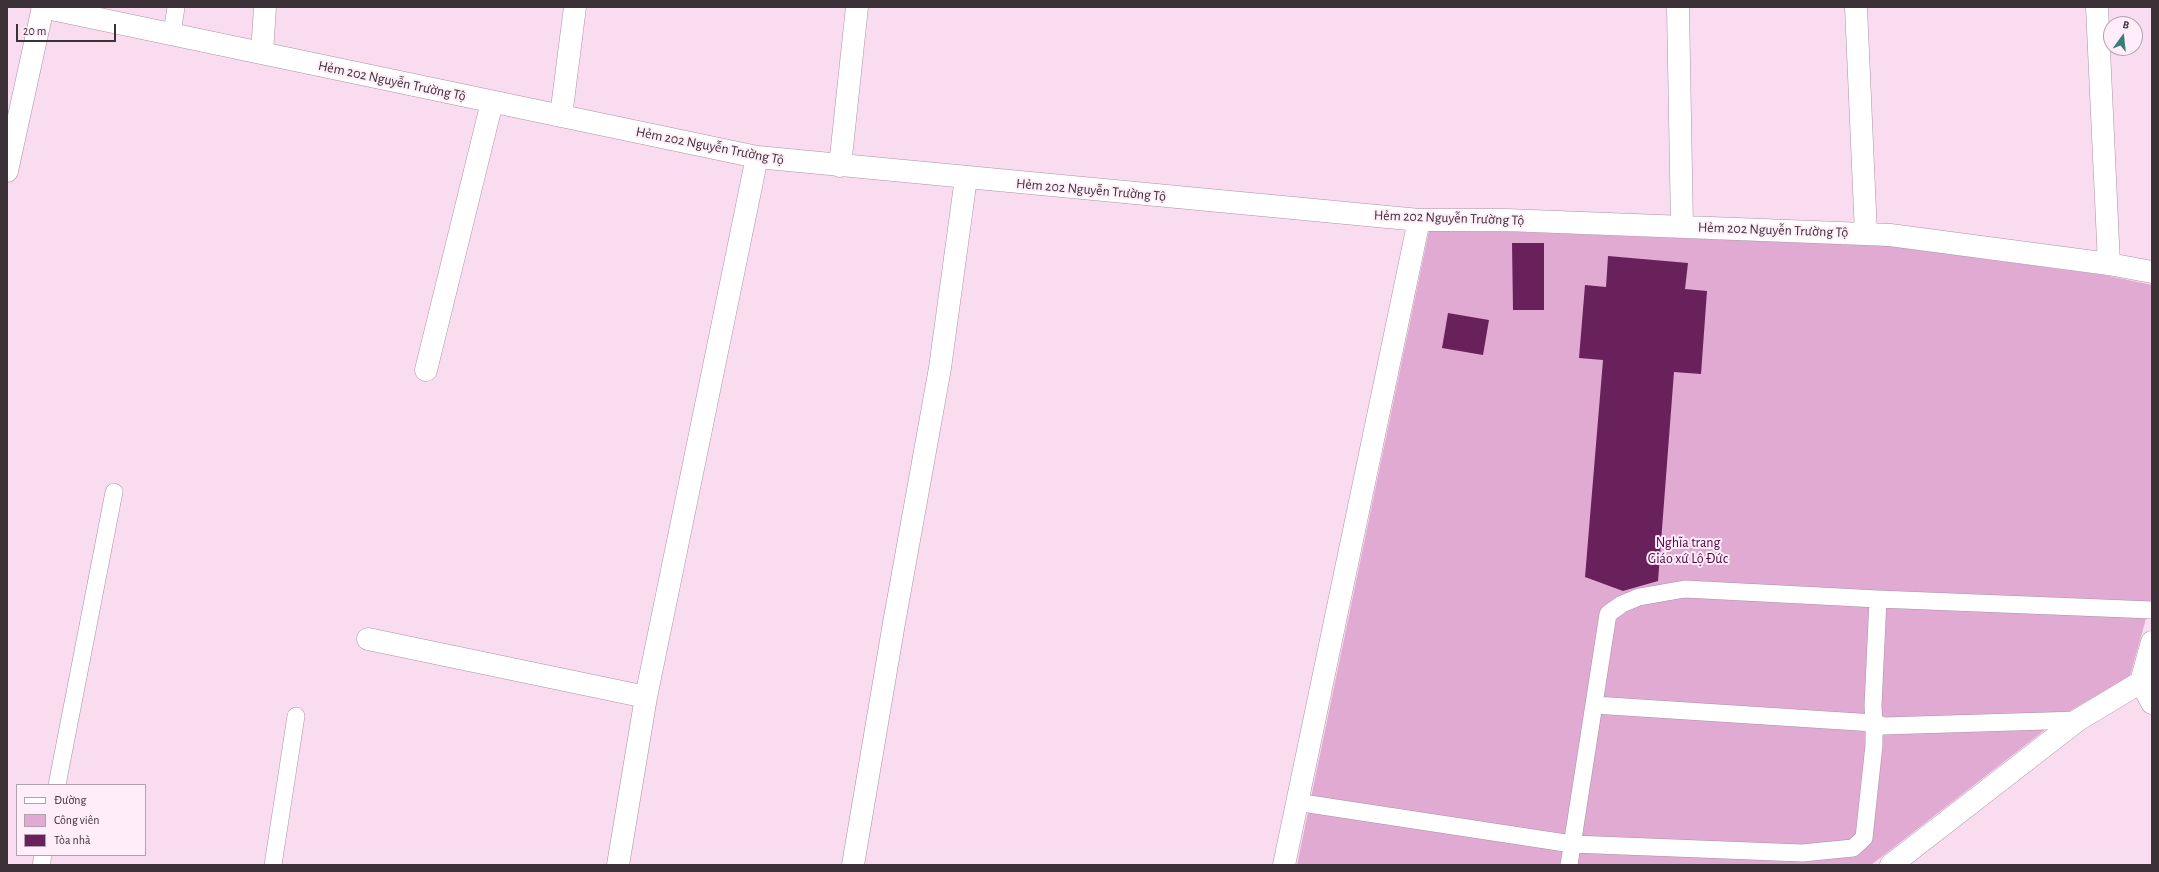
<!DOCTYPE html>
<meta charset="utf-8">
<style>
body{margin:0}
#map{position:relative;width:2159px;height:872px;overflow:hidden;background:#f9dcf0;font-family:"Alegreya Sans",sans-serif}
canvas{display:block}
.frame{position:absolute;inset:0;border:8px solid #3c3139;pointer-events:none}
.legend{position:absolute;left:16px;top:784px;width:130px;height:72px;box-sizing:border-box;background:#ffeef9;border:1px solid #b1a2ac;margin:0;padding:5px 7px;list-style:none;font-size:12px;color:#3c3139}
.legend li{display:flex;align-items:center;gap:8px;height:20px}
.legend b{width:20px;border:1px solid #b1a2ac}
.north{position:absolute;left:2103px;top:16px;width:40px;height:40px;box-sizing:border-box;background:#ffeef9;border:1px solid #b1a2ac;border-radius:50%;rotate:15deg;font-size:11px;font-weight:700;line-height:16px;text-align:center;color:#3c3139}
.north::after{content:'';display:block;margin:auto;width:14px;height:18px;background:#377e78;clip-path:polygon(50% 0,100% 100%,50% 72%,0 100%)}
.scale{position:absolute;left:16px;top:24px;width:100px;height:18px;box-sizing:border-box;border:2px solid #3c3139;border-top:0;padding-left:5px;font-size:12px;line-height:14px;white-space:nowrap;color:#3c3139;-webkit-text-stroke:3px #ffeef9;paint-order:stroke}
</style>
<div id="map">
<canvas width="2159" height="872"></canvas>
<div class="frame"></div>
<ul class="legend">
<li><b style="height:5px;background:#fff"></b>Đường</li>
<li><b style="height:11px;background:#e1aad2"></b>Công viên</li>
<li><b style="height:11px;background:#69215b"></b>Tòa nhà</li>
</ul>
<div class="north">B</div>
<div class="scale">20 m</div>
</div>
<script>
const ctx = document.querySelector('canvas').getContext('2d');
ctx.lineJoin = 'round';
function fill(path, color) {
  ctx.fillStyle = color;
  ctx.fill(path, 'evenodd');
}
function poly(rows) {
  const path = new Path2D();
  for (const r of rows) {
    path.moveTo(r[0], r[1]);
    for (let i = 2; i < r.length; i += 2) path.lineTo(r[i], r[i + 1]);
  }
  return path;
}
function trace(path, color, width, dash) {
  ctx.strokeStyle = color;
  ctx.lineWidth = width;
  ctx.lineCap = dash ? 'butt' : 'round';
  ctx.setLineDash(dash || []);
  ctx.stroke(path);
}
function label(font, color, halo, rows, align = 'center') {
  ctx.font = font + ' "Alegreya Sans",sans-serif';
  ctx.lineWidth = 4;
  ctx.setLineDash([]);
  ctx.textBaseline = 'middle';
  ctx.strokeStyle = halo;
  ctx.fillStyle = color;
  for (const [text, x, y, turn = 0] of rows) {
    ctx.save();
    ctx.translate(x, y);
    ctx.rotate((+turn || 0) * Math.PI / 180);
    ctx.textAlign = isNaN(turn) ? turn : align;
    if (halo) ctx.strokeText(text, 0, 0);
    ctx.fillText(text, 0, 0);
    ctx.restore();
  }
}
const green = poly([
 [1429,231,1520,232,1888,246,2104,275,2152,285,2152,597,2130,676,2068,712,1871,865,1297,865]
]);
const building = poly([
 [1512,243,1544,243,1544,310,1513,310],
 [1608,256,1688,263,1685,289,1707,291,1701,374,1674,372,1658,581,1623,591,1585,577,1603,360,1579,358,1585,285,1606,287],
 [1448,313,1489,320,1483,355,1442,348]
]);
const service = poly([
 [172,34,176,7],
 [1878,599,1873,706,1874,723,1884,726,2078,720],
 [57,785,114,492],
 [1296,802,1572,844,1802,853,1853,848,1864,838,1874,745,1874,723,1594,705],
 [41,865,43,855],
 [273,865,296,716],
 [1569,865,1608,614,1622,604,1639,597,1685,589,1878,599,2152,610]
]);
const minor = poly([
 [42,7,757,157,1419,220,1506,220,1890,235,2109,264,2152,272],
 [1678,7,1682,227],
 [1856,7,1866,234],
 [2097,7,2109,264],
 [262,53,265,7],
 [561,116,575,7],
 [840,166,857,7],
 [7,171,43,7],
 [426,370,492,102],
 [368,639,646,697],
 [2152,642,2141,682,2152,703],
 [618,865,646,697,757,157],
 [853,865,894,623,940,368,966,178],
 [1284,865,1419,220],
 [1891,865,2078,720,2141,682]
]);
const streetNames = [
 ["Hẻm 202 Nguyễn Trường Tộ",392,81,12],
 ["Hẻm 202 Nguyễn Trường Tộ",710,146,11],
 ["Hẻm 202 Nguyễn Trường Tộ",1091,190,5],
 ["Hẻm 202 Nguyễn Trường Tộ",1449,218,2],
 ["Hẻm 202 Nguyễn Trường Tộ",1773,230,2]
];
const parkNames = [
 ["Nghĩa trang",1688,543],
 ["Giáo xứ Lộ Đức",1688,559]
];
fill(green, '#e1aad2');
fill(building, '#69215b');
trace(service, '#ab91a3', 18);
trace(minor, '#ab91a3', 23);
trace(service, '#fff', 17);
trace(minor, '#fff', 22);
label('14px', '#3c3139', '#ffeef9', streetNames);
label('14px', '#4f0442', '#ffeef9', parkNames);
</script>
